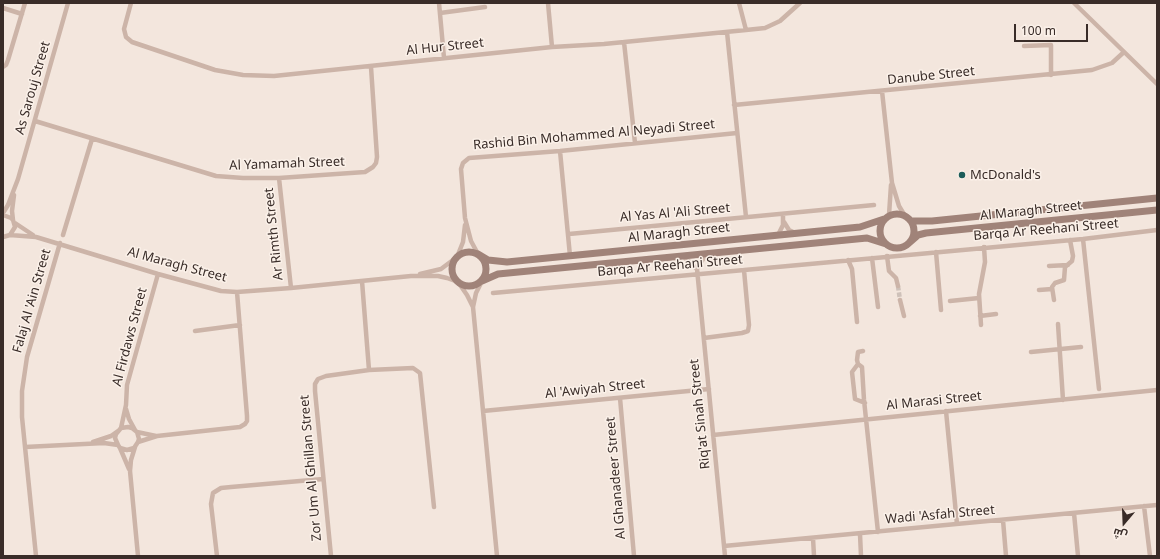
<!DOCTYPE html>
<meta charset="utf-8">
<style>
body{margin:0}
#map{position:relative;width:1160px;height:559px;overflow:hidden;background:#f3e6dd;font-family:"Noto Sans",Cairo,sans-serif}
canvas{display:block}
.frame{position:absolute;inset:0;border:4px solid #392c28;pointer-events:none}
.north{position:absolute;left:1104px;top:503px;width:40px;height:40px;-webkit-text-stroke:3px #fbf1e9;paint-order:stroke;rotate:199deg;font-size:11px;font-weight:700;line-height:16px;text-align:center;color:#392c28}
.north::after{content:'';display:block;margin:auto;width:14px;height:18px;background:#392c28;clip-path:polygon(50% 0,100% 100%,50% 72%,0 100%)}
.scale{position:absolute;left:1014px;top:24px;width:74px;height:18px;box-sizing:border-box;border:2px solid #392c28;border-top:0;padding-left:5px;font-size:12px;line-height:14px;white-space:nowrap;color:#392c28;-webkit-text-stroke:3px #fbf1e9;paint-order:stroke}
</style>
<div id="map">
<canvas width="1160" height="559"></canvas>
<div class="frame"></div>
<div class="north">ش</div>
<div class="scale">100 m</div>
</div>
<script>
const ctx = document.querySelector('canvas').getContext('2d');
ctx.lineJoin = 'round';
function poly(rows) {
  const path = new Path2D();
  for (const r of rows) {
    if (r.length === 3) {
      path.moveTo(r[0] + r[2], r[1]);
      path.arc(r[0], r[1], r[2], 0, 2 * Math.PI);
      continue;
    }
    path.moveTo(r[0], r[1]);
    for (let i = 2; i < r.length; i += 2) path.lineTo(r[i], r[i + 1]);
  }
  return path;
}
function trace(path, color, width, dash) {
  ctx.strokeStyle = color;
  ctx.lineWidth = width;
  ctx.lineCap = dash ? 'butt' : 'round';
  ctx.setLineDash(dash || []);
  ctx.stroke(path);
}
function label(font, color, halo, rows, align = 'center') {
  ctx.font = font + ' "Noto Sans",sans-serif';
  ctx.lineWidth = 3;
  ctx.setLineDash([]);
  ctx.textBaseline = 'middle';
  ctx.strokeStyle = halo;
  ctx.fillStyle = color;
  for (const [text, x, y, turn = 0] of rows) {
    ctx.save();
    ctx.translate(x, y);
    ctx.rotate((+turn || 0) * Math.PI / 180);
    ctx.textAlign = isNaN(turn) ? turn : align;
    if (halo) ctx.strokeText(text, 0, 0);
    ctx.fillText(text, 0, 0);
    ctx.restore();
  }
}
const streetTunnel = poly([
 [898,286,900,300]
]);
const street = poly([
 [131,3,124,29,126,37,132,42,215,70,243,75,274,76,552,47,604,44,746,30,765,28,780,21,800,3],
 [439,3,444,58],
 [548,3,552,47],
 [739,3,746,30],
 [1074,3,1157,84],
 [3,8,22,14],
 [440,13,485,7],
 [727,32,746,217],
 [624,42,635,143],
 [1024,46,1051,45,1051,75],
 [3,67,6,65,8,60,25,3],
 [882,91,892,183,899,206,905,216],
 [734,105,1092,70,1112,63,1124,52],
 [35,121,216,176,243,178,279,178,365,172,373,167,376,163,377,157,371,67],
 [560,151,570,256],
 [279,178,291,288],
 [3,213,8,205,18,179,68,3],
 [3,215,11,218,13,220,15,227,10,235,3,237],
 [889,215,891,185],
 [13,220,12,211,14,195],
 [784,222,789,230,795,233],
 [15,223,33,235],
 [569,234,874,205],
 [10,235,36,237,158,274,221,291,237,292,291,288,411,276,438,276,447,278,458,282,467,295,473,307,497,556],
 [63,235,92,139],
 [778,235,783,225,783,214],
 [1083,239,1099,389],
 [936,252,941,310],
 [478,254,471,241,465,218,461,169,463,163,469,158,560,151,737,133],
 [706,254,697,269,725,556],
 [683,256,697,269],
 [887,256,889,271,896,278,898,286],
 [872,258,878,307],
 [848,260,852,269,857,322],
 [1049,266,1068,265],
 [420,274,441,269,457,257,463,242,465,225],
 [362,281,369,370],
 [1039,290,1052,289],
 [493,293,1083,239,1157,230],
 [900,300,904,316],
 [1054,300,1052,287,1055,283,1064,280,1065,267,1072,261,1073,256,1070,240],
 [950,301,979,298],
 [473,307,476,293,482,281],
 [980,316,996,314],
 [1058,324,1063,400],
 [981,325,979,294,985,262,984,247],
 [195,331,240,325],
 [704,338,742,333,748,331,749,325,744,270],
 [863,351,858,352,857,360,858,364,862,367,864,400,878,532],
 [1031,352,1081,347],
 [858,364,852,372,855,399,865,403],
 [620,398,634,556],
 [126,409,129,419,135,430],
 [483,411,709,389],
 [946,411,957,524],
 [121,428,126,405,127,385,132,367,158,274],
 [137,432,156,436],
 [713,435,1157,390],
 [93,442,111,436,118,431],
 [138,442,157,436,240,427,245,424,247,421,247,416,237,292],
 [25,447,104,443,118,445,120,448,127,450,134,448,138,442,139,439,137,432,132,428,128,427,121,428,116,434,115,438,118,445],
 [135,447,131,460,130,471,138,556],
 [120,448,129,469],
 [1144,506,1150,556],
 [1074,513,1078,556],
 [1003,520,1006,556],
 [860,534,861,556],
 [813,538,814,556],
 [724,546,1157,505],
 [36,556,22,417,22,391,27,357,60,243],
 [217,556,211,504,213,493,221,488,231,487,323,479],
 [331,556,315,391,315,384,318,379,326,376,369,370,413,368,420,373,434,507]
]);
const secondary = poly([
 [897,231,17],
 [911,221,932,221,1157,198],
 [910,242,918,235,926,233,1157,210],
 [469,269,17],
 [478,254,488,260,507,262,860,227,884,219],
 [482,281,498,274,867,238,886,244]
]);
const markers = [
 [962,175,4,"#1c5c59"]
];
const streetNames = [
 ["Al Hur Street",445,47,-6],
 ["Danube Street",931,76,-6],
 ["As Sarouj Street",33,88,-74],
 ["Rashid Bin Mohammed Al Neyadi Street",594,135,-5],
 ["Al Yamamah Street",287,164,-2],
 ["Al Maragh Street",1031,211,-6],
 ["Al Yas Al 'Ali Street",675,213,-5],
 ["Barqa Ar Reehani Street",1046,230,-5],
 ["Al Maragh Street",679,233,-6],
 ["Ar Rimth Street",274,234,-96],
 ["Al Maragh Street",177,265,15],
 ["Barqa Ar Reehani Street",670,266,-5],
 ["Falaj Al 'Ain Street",32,301,-74],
 ["Al Firdaws Street",130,337,-75],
 ["Al 'Awiyah Street",595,389,-6],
 ["Al Marasi Street",934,401,-6],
 ["Riq'at Sinah Street",700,414,-96],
 ["Zor Um Al Ghillan Street",311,468,-95],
 ["Al Ghanadeer Street",616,478,-95],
 ["Wadi 'Asfah Street",940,515,-5]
];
const poiNames = [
 ["McDonald's",970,175]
];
trace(streetTunnel, '#cec1b9', 4.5, [4.5, 2]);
trace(street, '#ccb4a8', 4.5);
trace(secondary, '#a08379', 7);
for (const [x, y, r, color] of markers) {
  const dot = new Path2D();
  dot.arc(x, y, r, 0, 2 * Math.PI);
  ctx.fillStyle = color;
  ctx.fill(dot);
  trace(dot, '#fbf1e9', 1.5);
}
label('13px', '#392c28', '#fbf1e9', streetNames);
label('13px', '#392c28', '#fbf1e9', poiNames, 'left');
</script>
